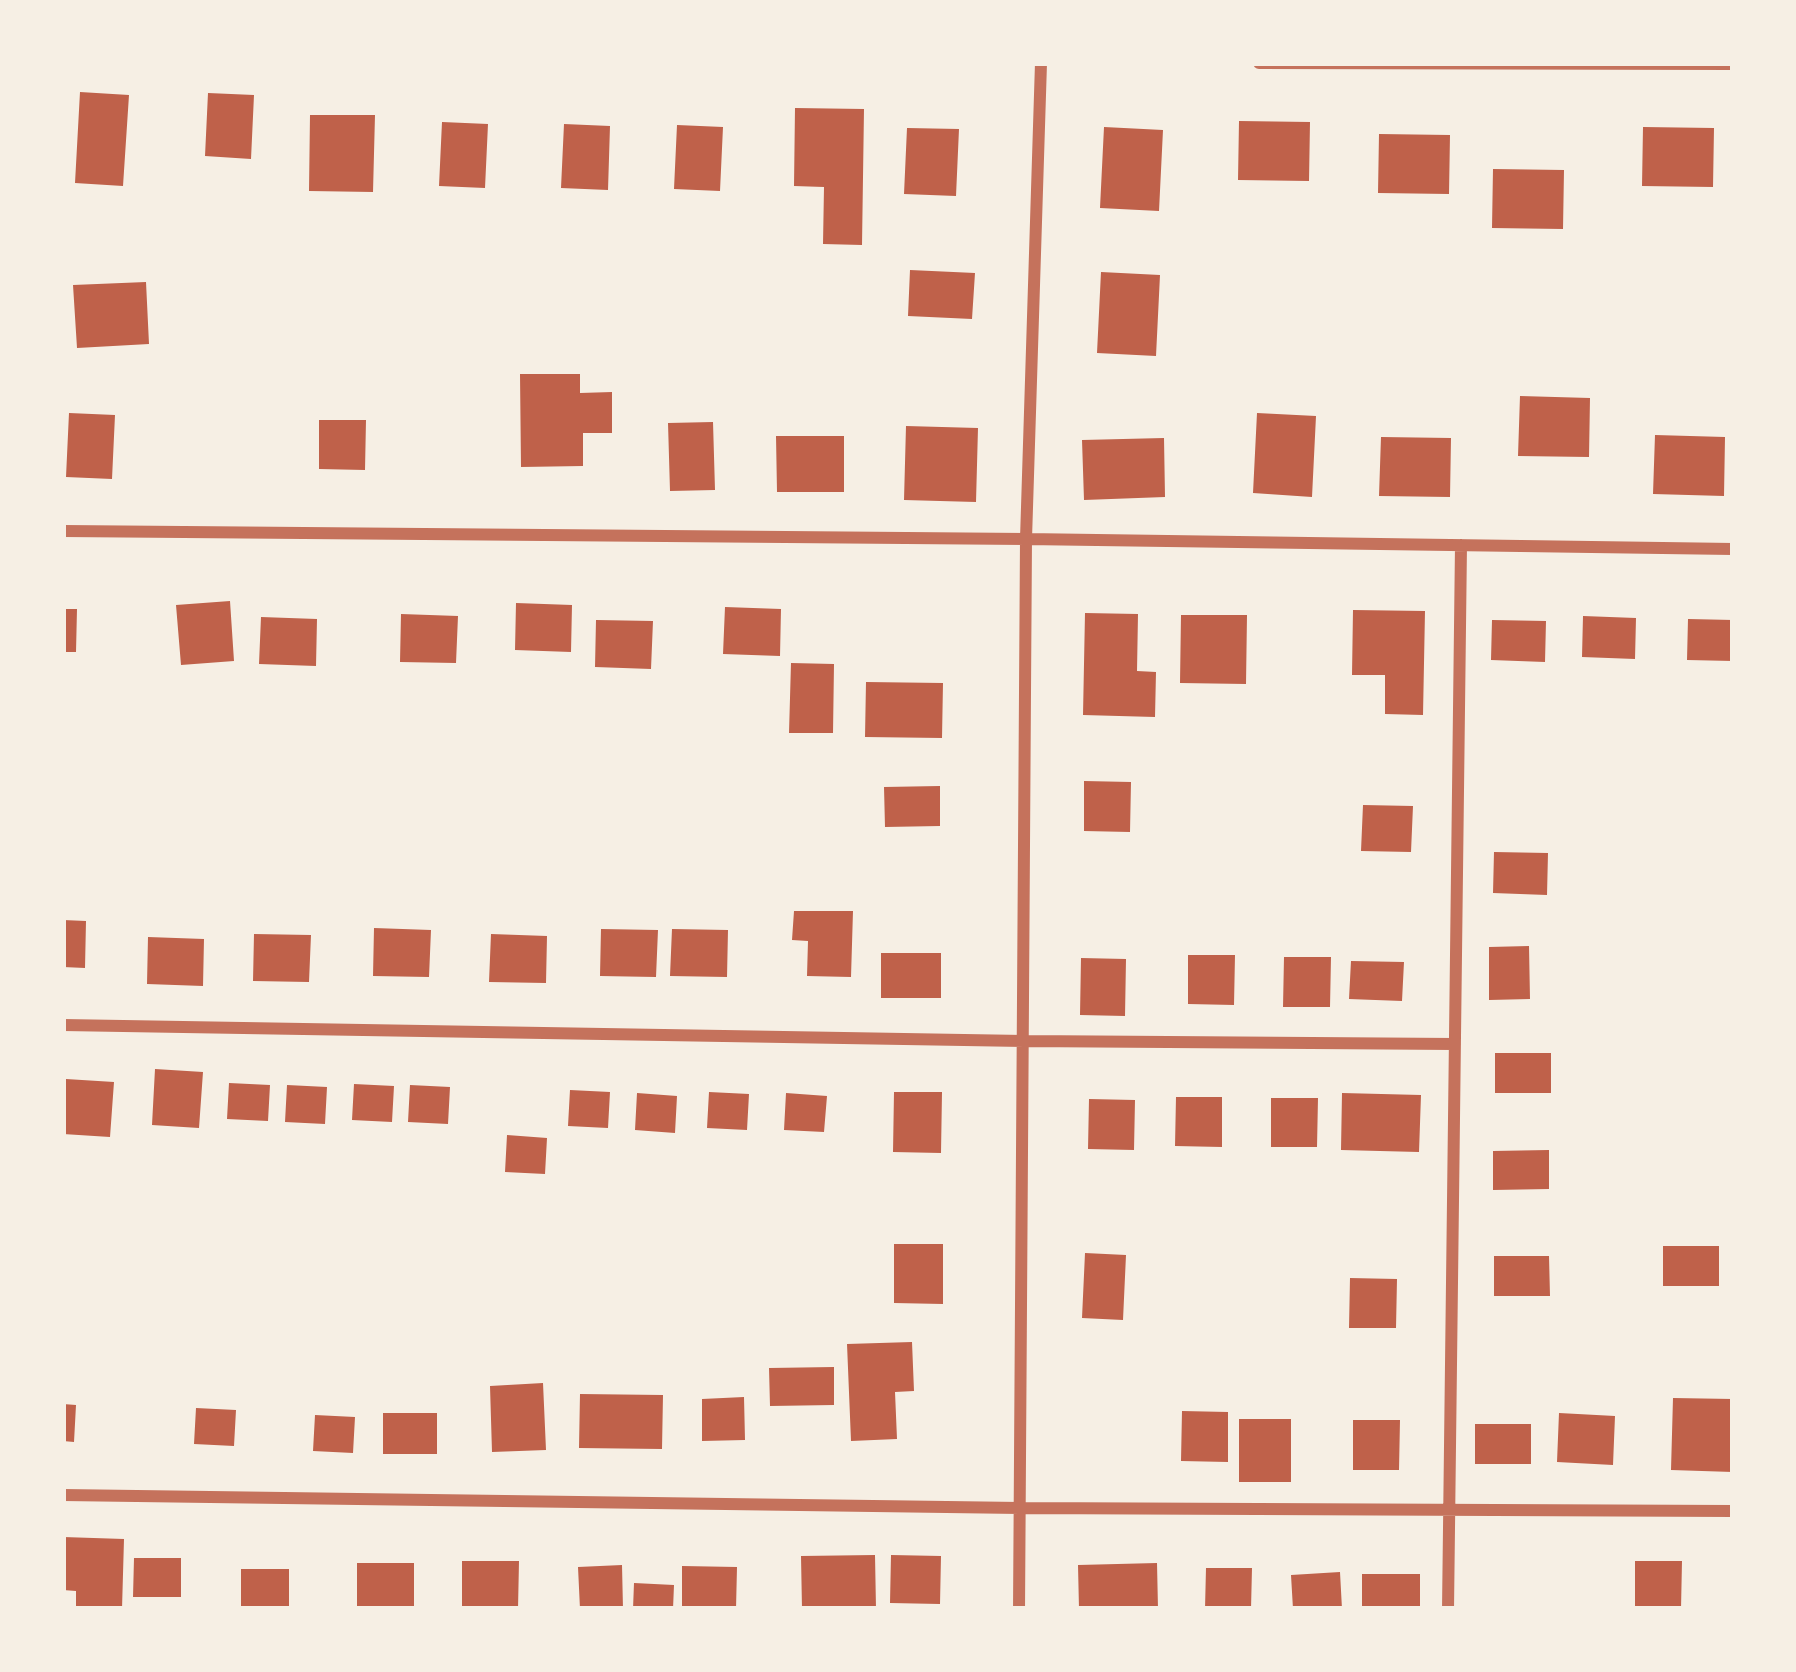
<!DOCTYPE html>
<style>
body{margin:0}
#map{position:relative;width:1796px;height:1672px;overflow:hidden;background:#f6efe4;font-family:"Source Sans 3",sans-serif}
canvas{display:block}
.frame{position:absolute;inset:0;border:66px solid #f6efe4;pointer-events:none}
</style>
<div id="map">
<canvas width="1796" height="1672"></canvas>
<div class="frame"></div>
</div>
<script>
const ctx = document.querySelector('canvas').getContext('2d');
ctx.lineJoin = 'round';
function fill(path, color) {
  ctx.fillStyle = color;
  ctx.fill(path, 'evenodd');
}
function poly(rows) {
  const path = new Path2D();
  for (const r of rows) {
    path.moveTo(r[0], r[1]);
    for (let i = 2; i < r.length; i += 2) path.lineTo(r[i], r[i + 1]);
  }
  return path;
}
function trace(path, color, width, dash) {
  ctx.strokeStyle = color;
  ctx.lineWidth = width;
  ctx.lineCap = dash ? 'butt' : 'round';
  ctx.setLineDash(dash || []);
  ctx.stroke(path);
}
const building = poly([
 [80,92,129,95,123,186,75,183],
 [208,93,254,95,251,159,205,156],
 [795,108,864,109,862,245,823,244,824,187,794,186],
 [310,115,375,115,373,192,309,191],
 [1239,121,1310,122,1309,181,1238,180],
 [442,122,488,124,485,188,439,186],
 [564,124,610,126,608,190,561,188],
 [677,125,723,127,720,191,674,189],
 [1104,127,1163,130,1159,211,1100,208],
 [1643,127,1714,128,1713,187,1642,186],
 [907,128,959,129,956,196,904,194],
 [1379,134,1450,135,1449,194,1378,193],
 [1493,169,1564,170,1563,229,1492,228],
 [910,270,975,273,972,319,908,316],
 [1101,272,1160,275,1156,356,1097,353],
 [146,282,149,344,77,348,73,285],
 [520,374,580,374,580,393,612,392,612,433,583,433,583,466,521,467],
 [1520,396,1590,398,1589,457,1518,456],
 [69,413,115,415,112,479,66,477],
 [1257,413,1316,416,1312,497,1253,493],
 [319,420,366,420,365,470,319,469],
 [713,422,715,490,670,491,668,423],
 [906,426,978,428,976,502,904,500],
 [1655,435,1725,437,1724,496,1653,494],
 [776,436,844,436,844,492,777,492],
 [1381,437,1451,438,1450,497,1379,496],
 [1164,438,1165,497,1084,500,1082,440],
 [230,601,234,661,181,665,176,605],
 [516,603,572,605,571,652,515,650],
 [725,607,781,609,780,656,723,654],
 [63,609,77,609,76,652,63,652],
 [1353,610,1425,611,1423,715,1385,714,1385,675,1352,675],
 [1085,613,1138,614,1137,671,1156,672,1155,717,1083,715],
 [401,614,458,616,456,663,400,662],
 [1181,615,1247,615,1246,684,1180,683],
 [1583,616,1636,618,1635,659,1582,657],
 [261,617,317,619,316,666,259,664],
 [1688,619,1733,620,1733,661,1687,660],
 [596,620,653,621,651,669,595,667],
 [1492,620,1546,621,1545,662,1491,660],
 [791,663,834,664,833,733,789,733],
 [866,682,943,683,942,738,865,737],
 [1084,781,1131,782,1130,832,1084,831],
 [940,786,940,826,885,827,884,787],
 [1363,805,1413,806,1411,852,1361,851],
 [1494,852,1548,853,1547,895,1493,893],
 [794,911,853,911,851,977,807,976,808,941,792,940],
 [63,920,86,921,85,968,63,967],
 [374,928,431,930,429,977,373,976],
 [601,929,658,930,656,977,600,976],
 [672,929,728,930,727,977,670,976],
 [254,934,311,935,309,982,253,981],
 [491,934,547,936,546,983,489,982],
 [148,937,204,939,203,986,147,984],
 [1529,946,1530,999,1489,1000,1489,947],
 [881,953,941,953,941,998,881,998],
 [1188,955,1235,955,1234,1005,1188,1004],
 [1284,957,1331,957,1330,1007,1283,1007],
 [1081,958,1126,959,1125,1016,1080,1015],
 [1351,961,1404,962,1402,1001,1349,999],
 [1495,1053,1551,1053,1551,1093,1495,1093],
 [155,1069,203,1072,199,1128,152,1125],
 [66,1079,114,1082,110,1137,63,1134],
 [229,1083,270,1085,268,1121,227,1119],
 [354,1084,394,1086,392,1122,352,1120],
 [287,1085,327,1087,325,1124,285,1122],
 [410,1085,450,1087,448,1124,408,1122],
 [570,1090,610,1092,608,1128,568,1126],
 [709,1092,749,1094,747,1130,707,1128],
 [894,1092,942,1092,941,1153,893,1152],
 [637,1093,677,1096,675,1133,635,1130],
 [786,1093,827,1096,824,1132,784,1130],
 [1342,1093,1421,1095,1419,1152,1341,1150],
 [1176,1097,1222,1097,1222,1147,1175,1146],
 [1271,1098,1318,1098,1317,1147,1271,1147],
 [1089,1099,1135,1100,1134,1150,1088,1149],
 [507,1135,547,1138,545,1174,505,1172],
 [1549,1150,1549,1189,1493,1190,1493,1151],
 [894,1244,943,1244,943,1304,894,1303],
 [1663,1246,1719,1246,1719,1286,1663,1286],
 [1085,1253,1126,1255,1123,1320,1082,1318],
 [1494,1256,1549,1256,1550,1296,1494,1296],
 [1350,1278,1397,1279,1396,1328,1349,1328],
 [912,1342,914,1391,895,1392,897,1439,851,1441,847,1344],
 [834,1367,834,1405,770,1406,769,1368],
 [543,1383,546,1450,492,1452,490,1386],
 [580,1394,663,1395,662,1449,579,1448],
 [744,1397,745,1440,702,1441,702,1399],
 [1673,1398,1733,1399,1733,1472,1671,1470],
 [63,1404,76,1405,74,1442,63,1441],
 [196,1408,236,1410,234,1446,194,1444],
 [1182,1411,1228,1412,1228,1462,1181,1461],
 [383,1413,437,1413,437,1454,383,1454],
 [1559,1413,1615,1416,1613,1465,1557,1462],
 [315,1415,355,1417,353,1453,313,1451],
 [1239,1419,1291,1419,1291,1482,1239,1482],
 [1353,1420,1400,1420,1399,1470,1353,1470],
 [1475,1424,1531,1424,1531,1464,1475,1464],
 [63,1537,124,1539,122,1609,76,1609,76,1591,63,1590],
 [875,1555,876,1609,802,1609,801,1556],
 [891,1555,941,1556,940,1604,890,1603],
 [134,1558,181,1558,181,1597,133,1597],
 [462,1561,519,1561,518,1609,462,1609],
 [1635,1561,1682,1561,1681,1609,1635,1609],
 [357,1563,414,1563,414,1609,357,1609],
 [1157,1563,1158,1609,1079,1609,1078,1565],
 [622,1565,623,1609,580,1609,578,1567],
 [682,1566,737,1567,736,1609,682,1609],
 [1206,1568,1252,1568,1251,1609,1205,1609],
 [241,1569,289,1569,289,1609,241,1608],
 [1340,1572,1342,1609,1293,1609,1291,1575],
 [1362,1574,1420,1574,1420,1609,1362,1609],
 [634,1583,674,1585,673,1609,633,1609]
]);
const minor = poly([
 [1259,63,1733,64],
 [63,531,1026,539,1733,549],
 [63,1025,1024,1041,1455,1044],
 [63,1495,1020,1508,1733,1511],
 [1019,1609,1026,539,1041,63],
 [1448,1609,1461,545]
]);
fill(building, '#bf614a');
trace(minor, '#c5725c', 12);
</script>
